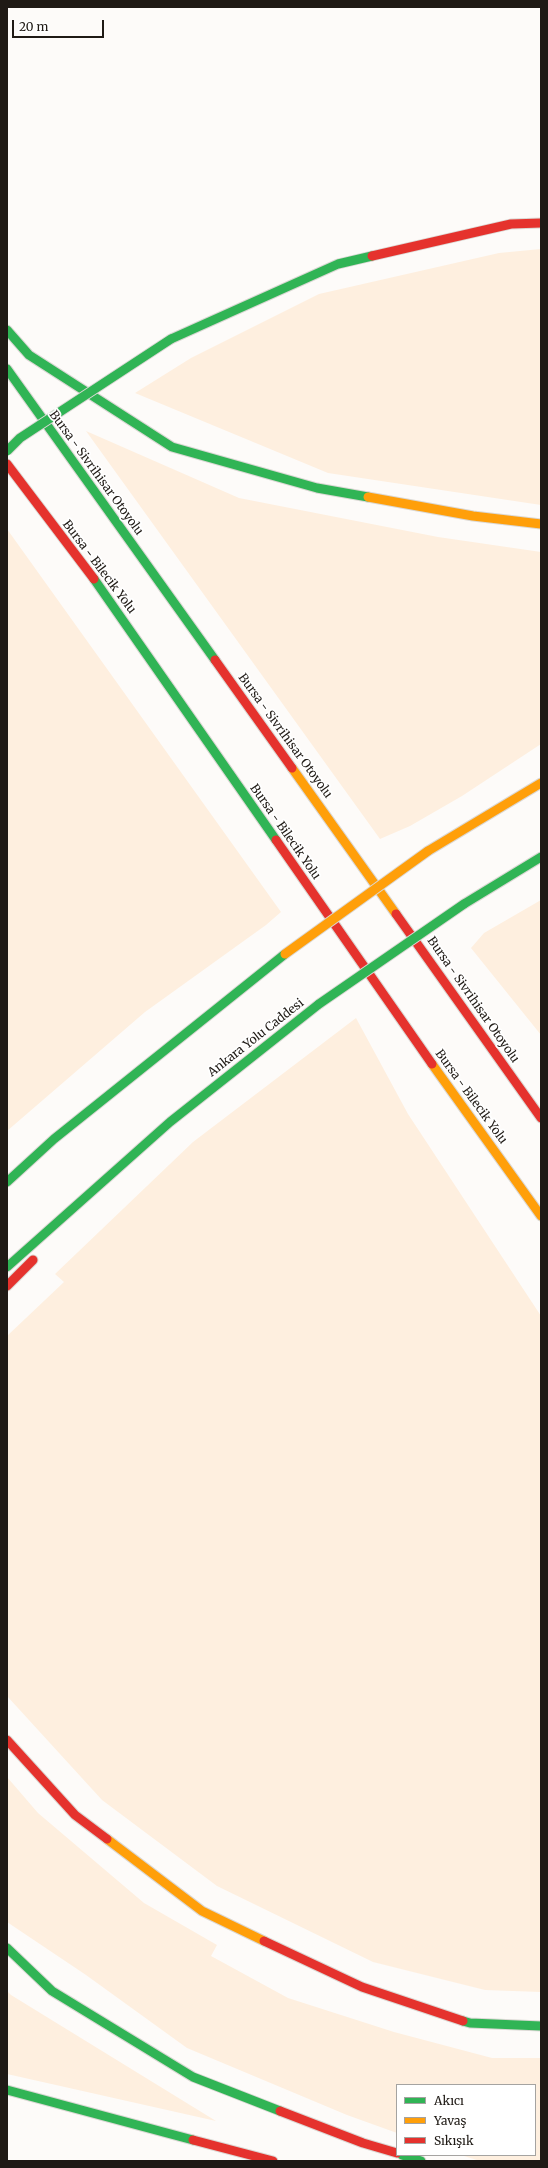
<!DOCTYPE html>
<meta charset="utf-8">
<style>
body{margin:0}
#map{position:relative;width:548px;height:2168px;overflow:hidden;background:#fdfbf9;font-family:Merriweather,serif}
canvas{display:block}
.frame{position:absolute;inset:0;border:8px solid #1f1a15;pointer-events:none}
.legend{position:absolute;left:396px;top:2084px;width:140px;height:72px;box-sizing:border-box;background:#fff;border:1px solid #a5a3a1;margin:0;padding:5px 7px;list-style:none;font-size:12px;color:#1f1a15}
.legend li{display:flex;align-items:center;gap:8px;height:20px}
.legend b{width:20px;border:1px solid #a5a3a1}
.scale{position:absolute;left:12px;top:20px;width:92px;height:18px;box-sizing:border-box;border:2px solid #1f1a15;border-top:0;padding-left:5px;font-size:12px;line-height:14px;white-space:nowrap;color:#1f1a15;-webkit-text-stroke:3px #fff;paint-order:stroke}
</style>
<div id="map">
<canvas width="548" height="2168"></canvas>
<div class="frame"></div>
<ul class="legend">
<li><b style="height:5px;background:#30b455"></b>Akıcı</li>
<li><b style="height:5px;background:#ff9f0a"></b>Yavaş</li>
<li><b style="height:5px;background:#e5322d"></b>Sıkışık</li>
</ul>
<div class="scale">20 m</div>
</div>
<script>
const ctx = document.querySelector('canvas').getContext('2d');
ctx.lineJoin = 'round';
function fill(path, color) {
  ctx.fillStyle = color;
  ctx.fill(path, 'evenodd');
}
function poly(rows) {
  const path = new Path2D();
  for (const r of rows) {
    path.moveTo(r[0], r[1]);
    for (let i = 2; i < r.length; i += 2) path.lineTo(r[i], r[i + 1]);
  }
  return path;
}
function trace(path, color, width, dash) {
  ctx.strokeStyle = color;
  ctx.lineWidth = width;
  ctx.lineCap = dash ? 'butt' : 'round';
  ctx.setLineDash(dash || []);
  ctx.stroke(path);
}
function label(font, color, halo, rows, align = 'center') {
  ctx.font = font + ' Merriweather,serif';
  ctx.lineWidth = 3.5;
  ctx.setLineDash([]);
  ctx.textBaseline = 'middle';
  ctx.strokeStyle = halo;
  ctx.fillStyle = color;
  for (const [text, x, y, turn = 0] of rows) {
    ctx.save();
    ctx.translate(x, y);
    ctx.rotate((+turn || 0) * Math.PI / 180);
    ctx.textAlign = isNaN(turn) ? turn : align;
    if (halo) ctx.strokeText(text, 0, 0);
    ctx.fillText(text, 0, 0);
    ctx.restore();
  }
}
const green = poly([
 [541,249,541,505,328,473,135,393,191,358,319,294,499,253],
 [86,431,239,498,438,537,541,552,541,744,462,796,410,826,380,839],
 [7,529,281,912,266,925,145,1012,7,1131],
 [541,900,541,1035,471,948,484,933],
 [356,1018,408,1114,541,1316,541,1992,485,1990,373,1962,217,1886,102,1800,7,1696,7,1336,64,1282,55,1274,193,1142],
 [7,1777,38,1813,144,1903,217,1945,211,1956,288,1998,394,2032,492,2058,541,2058,541,2161,480,2161,461,2155,535,2155,535,2085,397,2085,397,2133,347,2115,187,2048,86,1975,7,1922],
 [7,1991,11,1995,216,2121,7,2074]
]);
const fast = poly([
 [7,330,29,355,172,447,317,488,368,497],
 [171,339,338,264,372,256],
 [7,369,215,660],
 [94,579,276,840],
 [464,904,541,857],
 [7,1182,54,1139,285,954],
 [7,1267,170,1122,319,1004],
 [7,1948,52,1991,193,2077,280,2111],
 [463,2021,470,2023,541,2026],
 [7,2090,193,2140],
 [402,2155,421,2161]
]);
const slow = poly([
 [368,497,473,516,541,524],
 [292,768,396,914],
 [428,851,541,783],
 [432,1064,541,1216],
 [107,1839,202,1911,264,1941]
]);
const jam = poly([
 [372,256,511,224,541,223],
 [7,464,94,579],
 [215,660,292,768],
 [276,840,432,1064],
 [396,914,541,1118],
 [7,1286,33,1260],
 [7,1740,75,1815,107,1839],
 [264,1941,362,1987,463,2021],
 [280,2111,363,2143,397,2153],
 [193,2140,273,2161]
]);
const fastBridge = poly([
 [7,451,20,438,171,339],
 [319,1004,464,904]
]);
const slowBridge = poly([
 [285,954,428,851]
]);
const streetNames = [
 ["Bursa - Sivrihisar Otoyolu",96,473,54],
 ["Bursa - Bilecik Yolu",99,567,53],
 ["Bursa - Sivrihisar Otoyolu",285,736,54],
 ["Bursa - Bilecik Yolu",285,832,55],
 ["Bursa - Sivrihisar Otoyolu",473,1000,55],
 ["Ankara Yolu Caddesi",256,1038,-38],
 ["Bursa - Bilecik Yolu",471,1097,54]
];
fill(green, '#feefdf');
trace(fast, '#dbd8d4', 11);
trace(slow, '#dbd8d4', 11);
trace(jam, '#dbd8d4', 11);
trace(fast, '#30b455', 9);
trace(slow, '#ff9f0a', 9);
trace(jam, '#e5322d', 9);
trace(fastBridge, '#dbd8d4', 11, []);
trace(slowBridge, '#dbd8d4', 11, []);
trace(fastBridge, '#30b455', 9);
trace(slowBridge, '#ff9f0a', 9);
label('12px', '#1f1a15', '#fff', streetNames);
</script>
